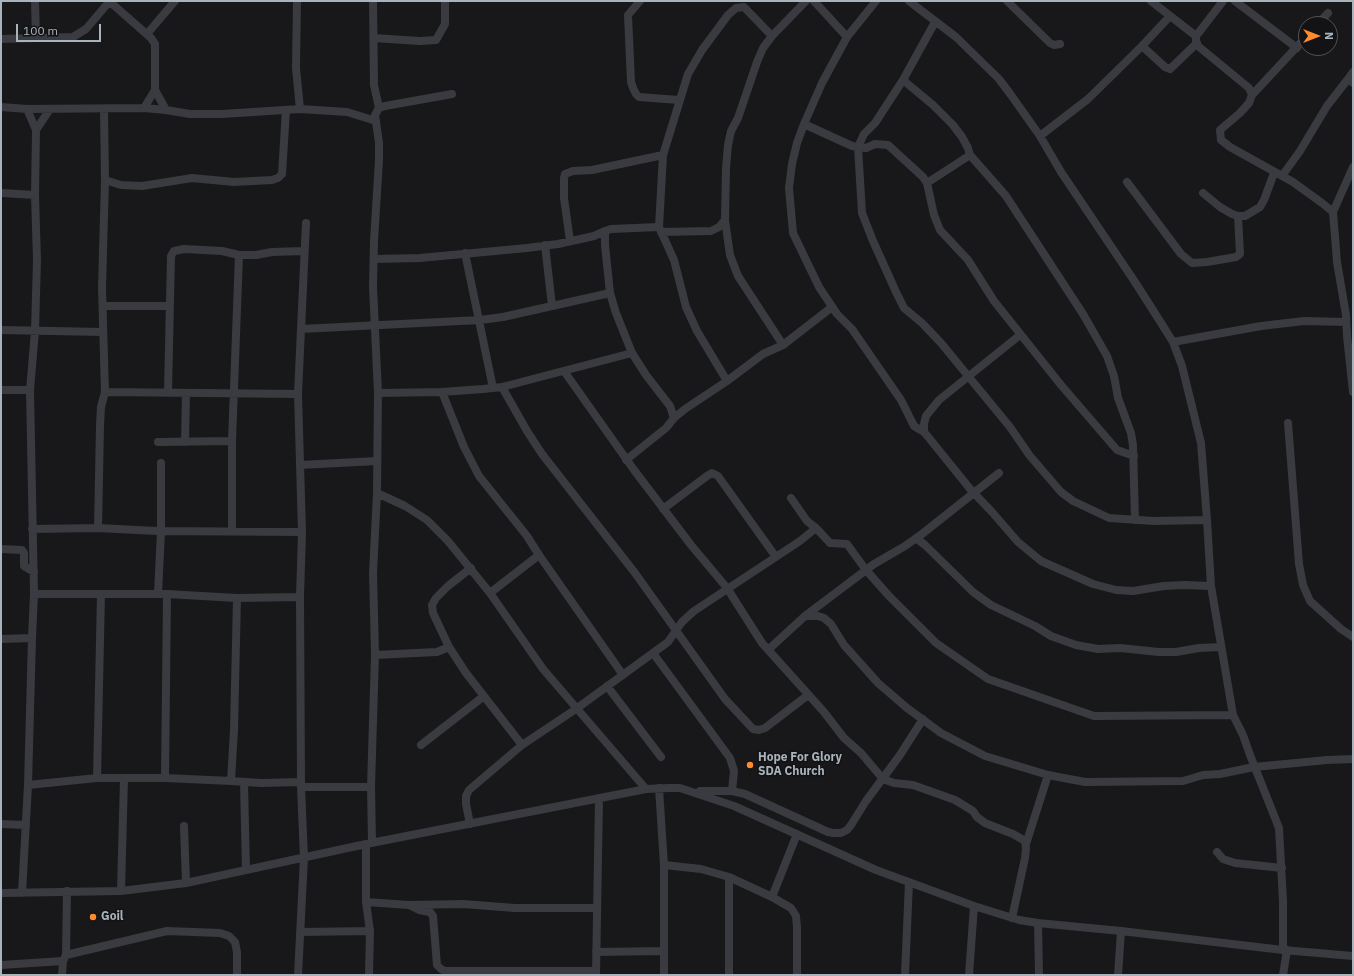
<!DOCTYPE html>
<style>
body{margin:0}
#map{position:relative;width:1354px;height:976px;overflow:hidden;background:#18181a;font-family:"IBM Plex Sans",sans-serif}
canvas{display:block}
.frame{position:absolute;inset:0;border:2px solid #a9b3bb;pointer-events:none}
.north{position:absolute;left:1298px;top:16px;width:40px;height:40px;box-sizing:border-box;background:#131315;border:1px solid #4f5357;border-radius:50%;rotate:90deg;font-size:11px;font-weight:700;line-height:16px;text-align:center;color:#a9b3bb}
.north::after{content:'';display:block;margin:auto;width:14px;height:18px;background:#fe8b2d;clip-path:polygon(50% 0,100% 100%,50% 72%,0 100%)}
.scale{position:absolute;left:16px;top:24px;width:85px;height:18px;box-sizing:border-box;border:2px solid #a9b3bb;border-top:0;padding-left:5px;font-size:12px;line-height:14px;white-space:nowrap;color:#a9b3bb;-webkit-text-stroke:3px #131315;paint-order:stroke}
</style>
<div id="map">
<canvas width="1354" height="976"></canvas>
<div class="frame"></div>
<div class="north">N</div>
<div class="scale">100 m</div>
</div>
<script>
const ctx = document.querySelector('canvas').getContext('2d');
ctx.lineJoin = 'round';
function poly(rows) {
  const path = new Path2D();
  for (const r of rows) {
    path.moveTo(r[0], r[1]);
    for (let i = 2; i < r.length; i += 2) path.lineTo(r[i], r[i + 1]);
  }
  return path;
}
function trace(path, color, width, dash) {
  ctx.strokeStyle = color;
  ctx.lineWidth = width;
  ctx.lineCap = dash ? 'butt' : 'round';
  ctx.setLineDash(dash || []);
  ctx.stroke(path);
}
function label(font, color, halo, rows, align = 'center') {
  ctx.font = font + ' "IBM Plex Sans",sans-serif';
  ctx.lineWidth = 3;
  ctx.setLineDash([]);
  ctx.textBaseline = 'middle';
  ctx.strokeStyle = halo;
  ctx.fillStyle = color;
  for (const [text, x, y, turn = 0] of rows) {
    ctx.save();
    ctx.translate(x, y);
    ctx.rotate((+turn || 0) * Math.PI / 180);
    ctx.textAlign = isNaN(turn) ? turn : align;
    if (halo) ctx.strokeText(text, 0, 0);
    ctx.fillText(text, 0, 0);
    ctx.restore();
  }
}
const minor = poly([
 [35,1,36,38],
 [109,1,151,38,155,44,155,90,144,108],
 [297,1,296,68,300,109],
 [373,1,374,85,379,108],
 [640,1,628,15,631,82,633,88,636,94,639,97,679,100],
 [814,1,847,37],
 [876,1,847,37,822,83,804,124,797,143,792,164,789,188,793,233,819,287,837,314,852,329,901,400,914,426,924,432,929,438,971,490,992,512,1018,542,1041,561,1093,584,1116,590,1133,591,1164,586,1184,585,1211,586],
 [909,1,956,37,999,79,1011,95,1040,136,1061,172,1135,282,1163,326,1173,342,1182,366,1201,443,1207,520,1211,586,1233,715,1243,735,1250,755,1279,828,1283,901,1283,950],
 [1007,1,1050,43,1054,45,1060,44],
 [1151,1,1196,36],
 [1223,1,1200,31,1196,36,1196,41,1198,46,1249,88,1252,95,1249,103,1240,113,1220,130,1221,140,1230,147,1293,182,1322,203,1333,212],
 [1235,1,1297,48],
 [935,22,903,80,933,105,953,125,962,137,968,148,970,155],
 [1318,24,1328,13],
 [147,34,175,1],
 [374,38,420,41,436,40,445,24,445,1],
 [1,39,73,37,86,29,109,2],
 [1142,46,1170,16],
 [1353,72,1348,79,1353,83],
 [903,80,875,123,864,134,858,147,862,213,873,241,896,292,904,308,922,323,941,343,1010,427,1030,456,1061,492,1073,501,1109,518,1154,521,1207,520],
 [155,90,166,110],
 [1252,95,1306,37],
 [1,107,27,109,144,108,166,110,190,114,222,114,300,109,347,112,376,121],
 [804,124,852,146,866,148,875,144,888,145,923,177,927,183,934,215,940,230,968,260,994,301,1061,385,1117,450,1134,456],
 [36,130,50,109],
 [1040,136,1088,99,1142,46,1165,67,1170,69,1197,43],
 [1353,167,1333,212,1337,262,1346,315,1347,336,1353,392],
 [1282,176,1300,151,1327,106,1348,79],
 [105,180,121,185,142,186,192,178,234,182,272,180,278,178,282,174,286,110],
 [1127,182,1181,254,1192,263,1207,262,1236,257,1240,254,1238,216],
 [927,183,970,155,1006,196,1083,314,1107,356,1114,376,1118,398,1131,433,1133,445,1135,520],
 [1,193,35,195],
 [1203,193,1220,207,1232,214,1238,216,1245,216,1260,207,1264,200,1274,173],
 [725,220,730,255,738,276,783,345],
 [306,223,301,329,480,320,503,317,610,293],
 [661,232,711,231,719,227,725,220,726,168,728,145,731,131,738,118,757,62,763,48,772,36,806,1],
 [570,241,564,198,564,178,565,174,573,171,592,170,663,155],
 [545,245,552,306],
 [465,253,493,388],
 [374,259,420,258,527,248,558,244,594,236,605,231],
 [103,306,170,306],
 [1,330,103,332],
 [1173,342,1261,326,1304,321,1346,322],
 [564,371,634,470,691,545,727,588,762,643,824,712,844,738,861,753,883,779,894,783,913,785,955,800,973,811,977,817,985,823,1013,834,1025,841,1026,848,1025,858,1012,918],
 [727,381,697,331,686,307,674,260,659,227,663,155,688,74,702,50,728,15,736,8,744,7,772,36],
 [502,387,527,431,542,454,635,573,725,699,753,729,759,730,765,728,808,695],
 [1,390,30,390],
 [105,392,298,394,301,329],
 [168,392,171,256,174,251,184,249,222,251,239,255,256,255,272,252,304,251],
 [442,392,464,447,479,476,527,536,539,555,490,593],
 [378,393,442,392,483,389,502,387,632,353],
 [298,394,302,532],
 [674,418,685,409,727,381,763,354,783,345,832,307],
 [1288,423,1299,564,1303,585,1310,601,1341,629,1353,637],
 [924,432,924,424,926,416,939,400,1020,335],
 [158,442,232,441],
 [185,442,186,393],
 [626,460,666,428,674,418,670,406,646,375,632,353,616,313,610,293,605,245,605,231,611,229,659,227],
 [300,465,377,461],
 [377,493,405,506,427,520,448,541,490,593,543,669,646,789],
 [663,509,707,476,712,473,718,476,776,557],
 [98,528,100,425,101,407,105,392,102,288,105,180,104,109],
 [816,528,830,543,847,544,866,570,889,596,936,643,988,679,1094,716,1233,715],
 [32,529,98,528,157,531,302,532,300,597],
 [232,531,232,441,239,255],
 [916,538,925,545,973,592,991,605,1035,626,1051,636,1076,645,1098,649,1120,648,1159,652,1176,652,1199,648,1221,647],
 [1,549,22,550,24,553,24,566,34,572],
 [539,555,623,675],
 [471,568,448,586,436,598,432,605,433,613,449,647,466,673,522,745],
 [34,594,167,594,237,598],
 [158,594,161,531,161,463],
 [805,616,818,616,824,618,831,624,844,645,878,683,907,708,941,733,985,756,1048,775,1085,782,1183,781,1203,775,1220,774,1254,767,1327,760,1353,759],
 [1,639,32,638],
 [769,649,805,616,874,564,905,546,922,534,999,473],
 [653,653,730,758,734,771,732,791],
 [375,655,437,652,449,647],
 [607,686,661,757],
 [421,745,484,696],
 [97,778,101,594],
 [165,778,167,594],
 [244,782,246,870],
 [301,782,261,783,231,781,234,730,237,598,300,597,301,782,301,787],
 [28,785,97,778,165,778,231,781],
 [659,788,664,865,664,975],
 [700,791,732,791,745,794,828,832,833,833,841,833,847,830,851,825,866,801,900,755,923,719],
 [1,824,26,825],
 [470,824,466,804,466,796,469,790,522,745,576,709,668,642,682,622,694,611,800,541,816,528,807,521,791,498],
 [184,826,186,883],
 [372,843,371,787,375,655,373,573,377,493,378,393,373,287,374,241,379,160,379,143,375,115,379,108,385,106,452,94],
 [366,844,366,902,370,931,369,975],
 [1026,844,1048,775],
 [1217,852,1223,859,1235,863,1282,868],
 [664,865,701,869,729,877,772,897,791,908,796,916,797,927,797,975],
 [121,891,124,778],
 [1,893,121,891,186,883,366,844,646,789,669,788,680,788,734,806,876,870,974,906,1019,920,1038,923,1121,931,1283,950,1353,956],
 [22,893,28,785,32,638,34,594,30,390,35,331,37,260,35,195,36,130,27,109],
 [772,897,797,834],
 [366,902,409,905,463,904,515,908,597,908],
 [409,905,419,910,430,912,433,916,437,965,441,969,445,971,596,971],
 [1038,923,1039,975],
 [300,932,370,931],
 [596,952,664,951],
 [66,955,167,931,220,933,229,936,235,942,237,952,237,975],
 [1,965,63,961],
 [62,975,63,961,66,955,67,891],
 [298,975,304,858,301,787,371,787],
 [596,975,599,798],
 [729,975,729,877],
 [905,975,909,882],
 [969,975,974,906],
 [1118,975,1121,931],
 [1283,975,1287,950]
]);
const markers = [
 [750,765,4,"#fe8b2d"],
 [93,917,4,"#fe8b2d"]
];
const poiNames = [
 ["Hope For Glory",758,758],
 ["SDA Church",758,772],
 ["Goil",101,917]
];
trace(minor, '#393b40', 8);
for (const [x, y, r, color] of markers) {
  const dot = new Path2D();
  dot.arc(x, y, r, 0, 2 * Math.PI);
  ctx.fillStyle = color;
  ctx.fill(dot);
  trace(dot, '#131315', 1.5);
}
label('bold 12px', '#a9b3bb', '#131315', poiNames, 'left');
</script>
